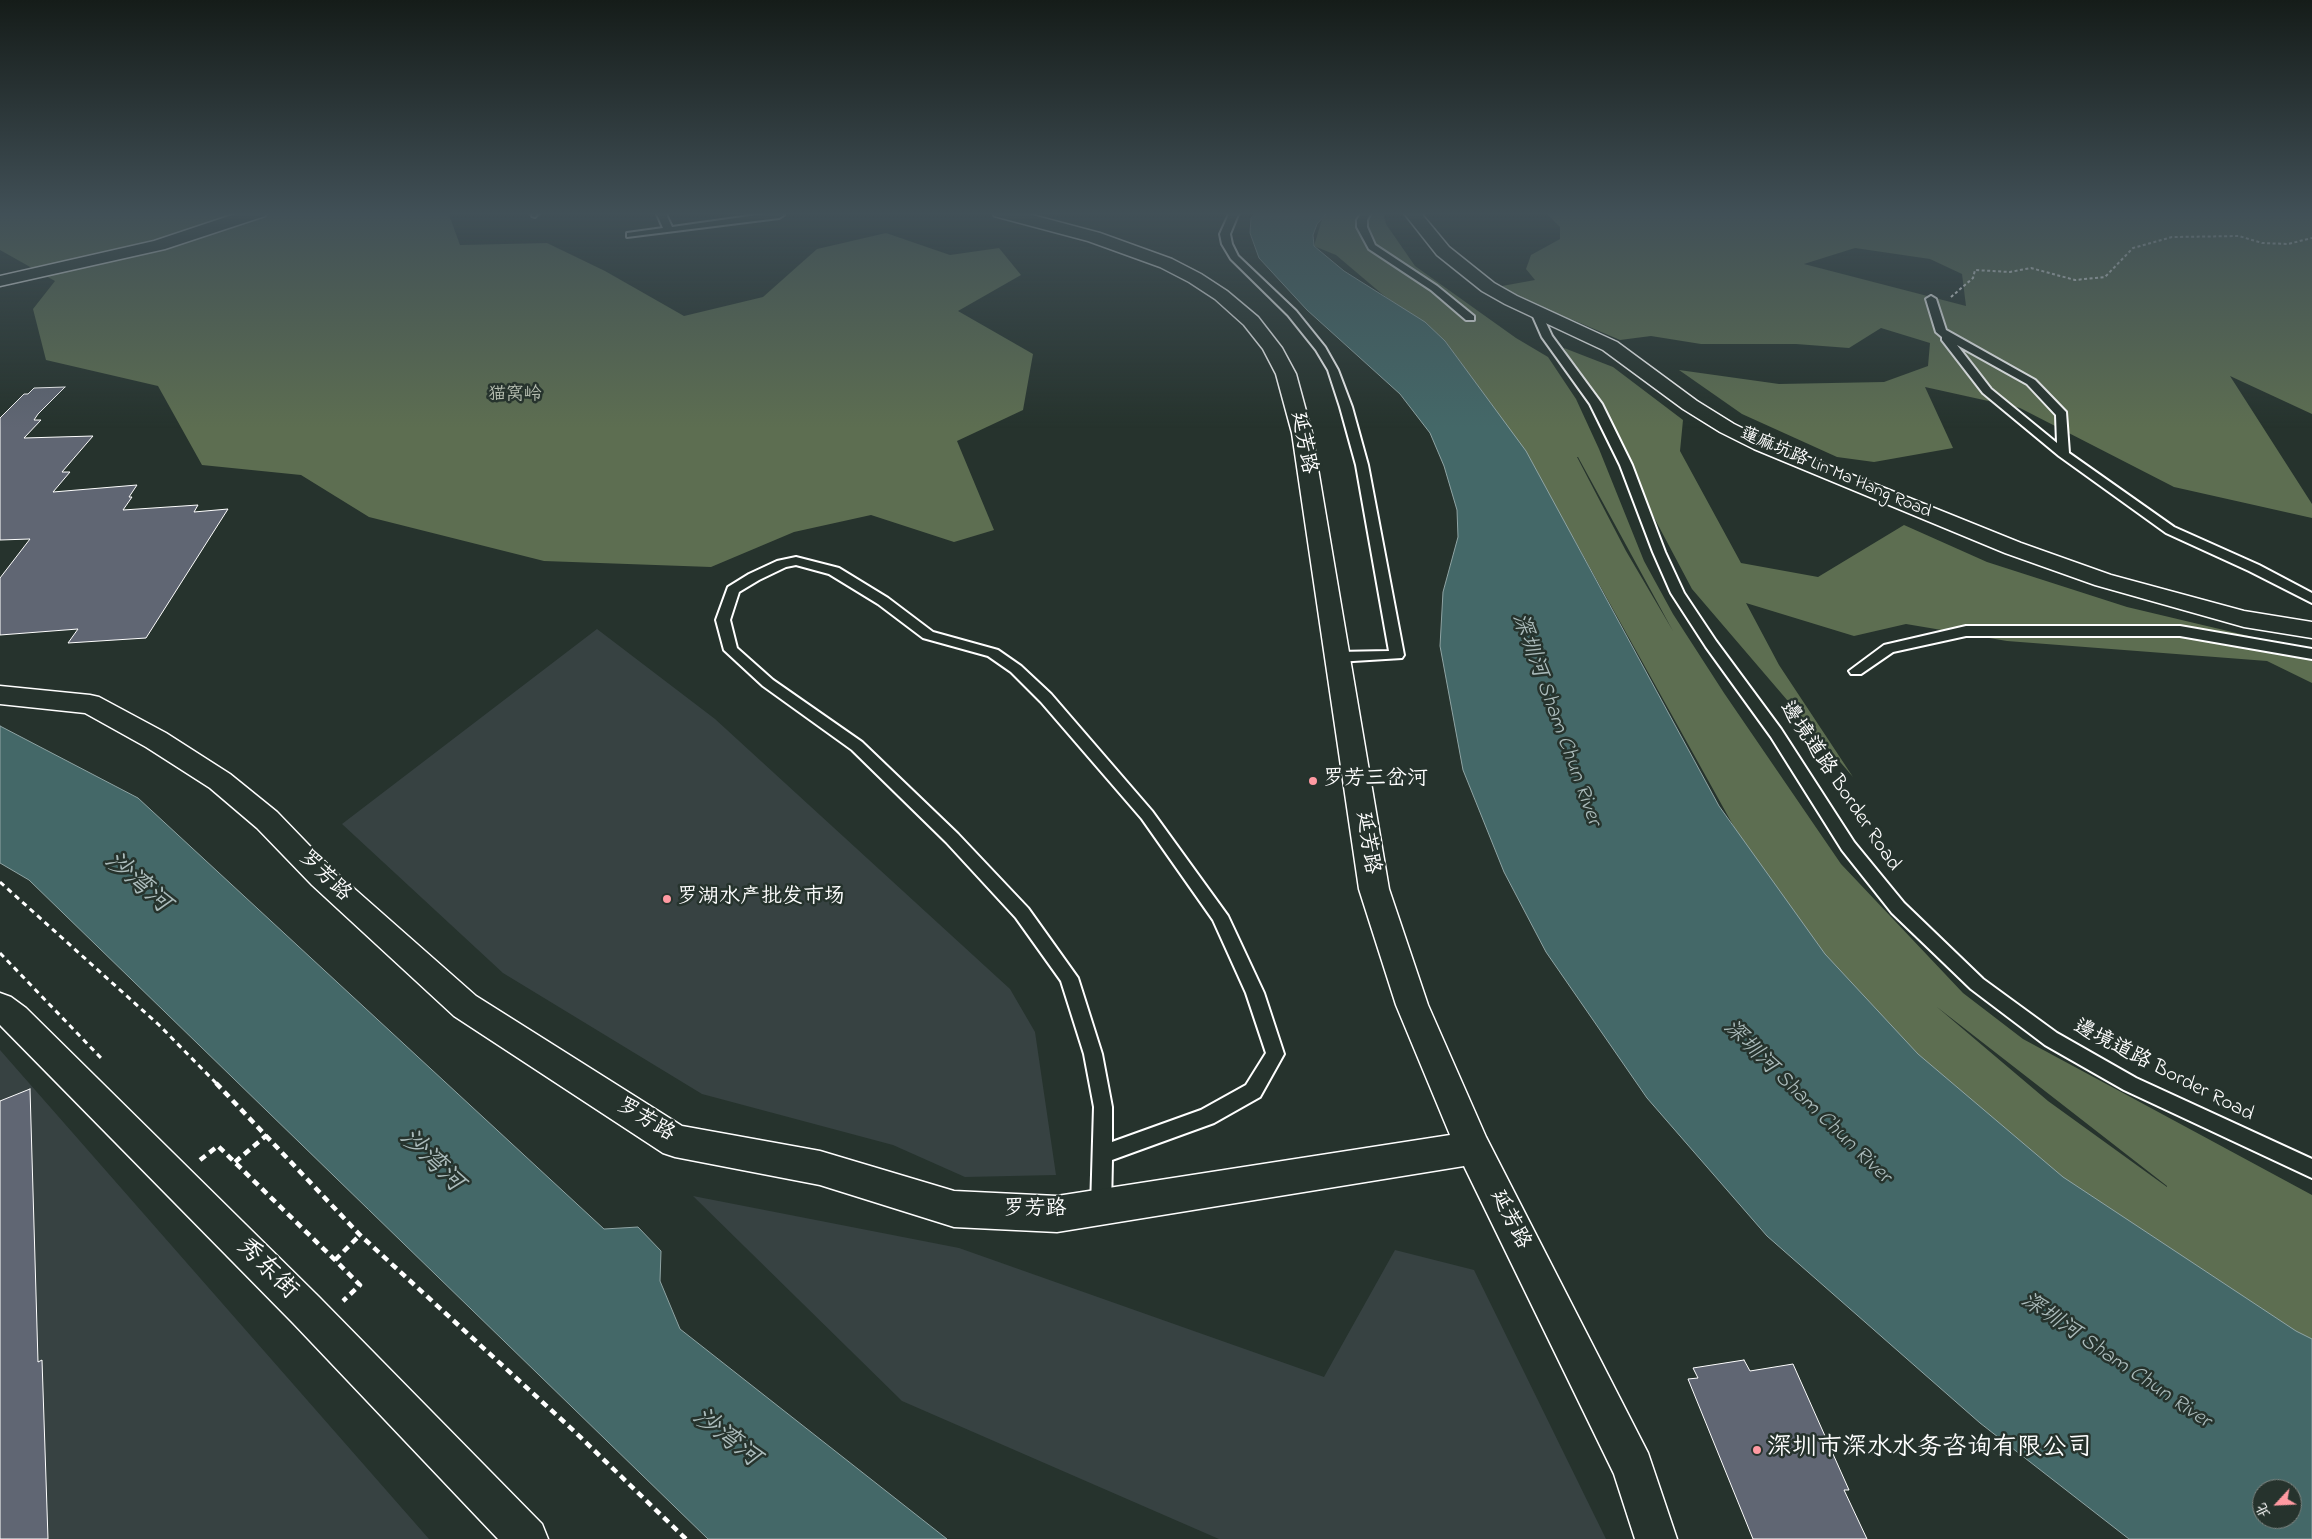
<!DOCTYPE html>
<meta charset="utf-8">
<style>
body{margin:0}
#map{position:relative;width:2312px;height:1539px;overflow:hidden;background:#26332d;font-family:"Indie Flower","LXGW WenKai TC",sans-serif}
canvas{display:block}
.north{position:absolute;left:2252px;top:1479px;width:50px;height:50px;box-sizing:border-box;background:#26332d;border:1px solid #7d8581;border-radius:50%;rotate:245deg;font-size:14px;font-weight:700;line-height:20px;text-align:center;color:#fff}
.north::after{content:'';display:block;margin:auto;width:18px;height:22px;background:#ff9aa2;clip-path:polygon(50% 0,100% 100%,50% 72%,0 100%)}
</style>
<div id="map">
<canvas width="2312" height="1539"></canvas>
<div class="north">北</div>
</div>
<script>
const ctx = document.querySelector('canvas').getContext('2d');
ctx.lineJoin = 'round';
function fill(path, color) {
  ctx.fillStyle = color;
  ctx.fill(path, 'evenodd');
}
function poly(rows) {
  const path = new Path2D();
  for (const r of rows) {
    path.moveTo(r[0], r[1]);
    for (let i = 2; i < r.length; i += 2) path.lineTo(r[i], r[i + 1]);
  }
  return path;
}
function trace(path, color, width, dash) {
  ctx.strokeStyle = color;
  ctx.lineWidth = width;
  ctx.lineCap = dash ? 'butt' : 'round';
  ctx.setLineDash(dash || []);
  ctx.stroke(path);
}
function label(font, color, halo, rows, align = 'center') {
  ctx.font = font + ' "Indie Flower","LXGW WenKai TC",sans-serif';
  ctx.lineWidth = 5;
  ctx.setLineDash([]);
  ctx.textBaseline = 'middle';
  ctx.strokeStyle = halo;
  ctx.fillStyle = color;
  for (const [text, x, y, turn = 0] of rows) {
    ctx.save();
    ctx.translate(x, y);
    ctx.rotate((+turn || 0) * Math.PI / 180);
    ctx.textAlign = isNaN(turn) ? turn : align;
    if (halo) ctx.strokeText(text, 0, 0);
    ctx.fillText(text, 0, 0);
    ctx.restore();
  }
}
const built = poly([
 [597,629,715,719,1010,989,1035,1032,1056,1175,965,1177,893,1145,702,1094,503,973,342,824],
 [0,1050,429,1539,0,1539],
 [693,1196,959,1248,1324,1377,1395,1250,1474,1270,1606,1539,1219,1539,902,1401]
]);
const green = poly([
 [0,212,448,212,460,245,547,243,605,271,684,316,763,297,817,249,886,233,950,255,999,248,1021,275,958,311,1033,354,1023,410,957,441,994,530,954,542,871,515,794,532,711,567,544,561,369,517,301,475,202,465,158,386,46,360,33,309,55,281,0,250],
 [1329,212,1383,212,1386,224,1415,266,1516,338,1548,357,1576,399,1599,449,1644,561,1673,614,1724,693,1841,864,1963,993,2023,1039,2312,1195,2312,1357,2042,1181,1793,933,1574,539,1501,418,1445,341,1382,294,1336,255,1314,246,1322,219],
 [1577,457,1578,457,1673,631,1626,551],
 [1937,1007,2167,1186,2167,1187,2048,1101],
 [1545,212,2312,212,2312,414,2230,376,2312,504,2312,518,2174,487,2020,408,1925,387,1953,448,1874,462,1837,457,1742,414,1679,370,1779,384,1884,382,1928,366,1930,343,1881,328,1849,348,1796,344,1701,344,1651,336,1620,340,1573,320,1544,311,1491,288,1535,280,1526,269,1531,255,1560,239,1560,227],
 [1855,248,1930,259,1962,274,1966,306,1804,264],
 [1564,348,1613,367,1683,420,1680,451,1741,563,1818,577,1904,525,1987,562,2127,607,2312,651,2312,683,2267,661,2007,641,1906,624,1854,636,1746,603,1779,665,1853,777,1692,589]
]);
const water = poly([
 [1256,212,1328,212,1317,224,1313,235,1314,246,1344,271,1425,322,1445,341,1526,451,1719,806,1825,954,1918,1054,2063,1177,2296,1331,2312,1339,2312,1539,2129,1539,1980,1423,1767,1236,1647,1098,1546,952,1504,872,1463,770,1440,646,1443,592,1458,537,1457,510,1444,466,1430,433,1400,394,1307,310,1259,258,1250,233,1251,218,1256,212],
 [2262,1489,2292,1489,2292,1519,2262,1519,2262,1489],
 [0,726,138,798,604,1229,638,1227,661,1251,660,1281,680,1329,947,1539,708,1539,29,880,0,863,0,726]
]);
const building = poly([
 [65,387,38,414,34,420,41,420,24,438,93,436,62,472,70,472,53,492,137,485,129,497,132,497,123,510,198,505,194,512,228,509,146,638,68,643,78,629,0,635,0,578,30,539,0,540,0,418,24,394,28,394,34,388,65,387],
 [30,1089,38,1362,42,1360,48,1539,0,1539,0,1101,30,1089],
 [1744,1360,1750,1371,1793,1364,1849,1490,1844,1490,1867,1539,1753,1539,1688,1379,1698,1378,1693,1368,1744,1360]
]);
const pathFar2 = poly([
 [1951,297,1973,278,1975,270,2010,272,2031,268,2075,280,2105,277,2133,248,2172,237,2239,236,2262,243,2288,244,2312,238]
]);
const pathFar1 = poly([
 [0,882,159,1025,217,1084],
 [0,953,102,1059]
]);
const path = poly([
 [216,1083,360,1235,574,1431,686,1539],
 [200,1160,218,1146,335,1260,360,1285,343,1301],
 [235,1162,267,1135],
 [335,1260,360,1235]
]);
const service = poly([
 [531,212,540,212,535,217,532,216,531,212],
 [656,212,665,212,672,227,778,212,784,215,779,218,627,237,627,233,663,228,656,212],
 [1230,212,1239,212,1230,234,1232,244,1238,256,1296,311,1325,347,1338,370,1352,407,1368,465,1404,655,1402,658,1337,662,1330,657,1337,652,1389,651,1356,465,1340,407,1328,370,1316,350,1288,315,1231,259,1222,244,1220,234,1230,212],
 [1362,212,1371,212,1367,220,1367,227,1375,245,1437,286,1474,316,1474,320,1466,320,1431,290,1369,249,1357,227,1357,220,1362,212],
 [1931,296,1936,299,1946,330,2035,380,2066,412,2069,453,2174,527,2259,565,2312,593,2312,603,2249,571,2166,533,2059,456,1983,393,1942,340,1942,337,1936,332,1926,299,1931,296],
 [1957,345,2027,384,2056,415,2057,443,1991,389,1957,345],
 [1536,309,1541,312,1552,336,1602,404,1632,465,1665,552,1684,593,1716,641,1781,729,1854,842,1904,903,1983,979,2057,1033,2136,1078,2312,1159,2312,1178,2124,1090,2045,1045,1971,989,1892,913,1842,850,1771,737,1706,647,1671,593,1653,552,1620,465,1590,404,1542,337,1531,312,1536,309],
 [796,557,839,568,888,598,933,632,998,650,1021,666,1051,694,1152,811,1228,916,1264,993,1284,1054,1260,1097,1214,1123,1112,1160,1111,1208,1108,1215,1101,1218,1094,1215,1091,1208,1094,1107,1084,1054,1061,981,1016,918,946,842,852,750,763,686,724,650,716,620,728,587,749,574,777,561,796,557],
 [796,565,829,574,878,604,923,638,988,656,1011,672,1041,702,1142,819,1213,920,1246,993,1266,1053,1246,1085,1201,1110,1112,1142,1112,1107,1102,1054,1078,978,1028,908,958,834,862,742,773,680,737,648,730,620,739,592,759,580,786,567,796,565],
 [1966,626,2180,626,2312,649,2312,659,2180,636,1966,636,1893,652,1861,674,1851,674,1849,671,1884,645,1966,626]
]);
const minor = poly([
 [241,212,267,212,265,216,165,249,0,286,0,276,154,241,241,212],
 [1403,212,1420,212,1449,247,1494,283,1517,296,1617,342,1697,401,1734,424,1768,441,2021,543,2111,575,2244,611,2312,622,2312,638,2244,627,2095,585,2005,553,1754,449,1720,432,1683,409,1603,350,1505,304,1482,291,1437,255,1403,212],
 [0,993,11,997,26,1008,319,1297,542,1524,548,1539,498,1539,293,1323,0,1025,0,993]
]);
const secondary = poly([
 [992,212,1021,212,1100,233,1172,259,1201,274,1227,291,1258,317,1282,348,1296,374,1312,433,1389,889,1428,1005,1486,1137,1648,1453,1677,1539,1635,1539,1614,1474,1464,1166,1057,1232,954,1227,820,1185,675,1157,663,1153,454,1016,312,885,257,828,210,788,146,747,85,713,0,704,0,686,90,695,99,697,166,733,230,774,277,812,332,869,476,996,682,1126,820,1151,954,1191,1057,1196,1450,1135,1396,1005,1359,889,1292,433,1276,374,1263,349,1244,325,1215,299,1189,282,1160,267,1088,241,994,216,992,212]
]);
const markers = [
 [1313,781,5,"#ff9aa2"],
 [667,899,5,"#ff9aa2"],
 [1757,1450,5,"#ff9aa2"]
];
const farParknames = [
 ["猫窝岭",515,396]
];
const farStreetnames = [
 ["蓮麻坑路 Lin Ma Hang Road",1835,474,23]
];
const streetNames = [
 ["延芳路",1302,443,79],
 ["邊境道路 Border Road",1839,787,56],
 ["延芳路",1366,843,81],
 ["罗芳路",324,877,44],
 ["邊境道路 Border Road",2163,1072,27],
 ["罗芳路",645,1121,31],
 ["罗芳路",1035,1211],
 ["延芳路",1509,1220,63]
];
const poiNames = [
 ["罗芳三岔河",1323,781],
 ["罗湖水产批发市场",677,899]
];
const waterNames = [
 ["深圳河 Sham Chun River",1555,720,70],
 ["深圳河 Sham Chun River",1806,1103,44],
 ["深圳河 Sham Chun River",2115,1362,34]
];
const nearStreetnames = [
 ["秀东街",266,1270,45]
];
const nearPoinames = [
 ["深圳市深水水务咨询有限公司",1767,1450]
];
const nearWaternames = [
 ["沙湾河",136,884,41],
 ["沙湾河",430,1162,44],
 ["沙湾河",725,1439,38]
];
fill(built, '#374242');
fill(green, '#5d6e51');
fill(water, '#446868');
trace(water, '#8fa4a4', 1);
fill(building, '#606673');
trace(building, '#fff', 1);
trace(service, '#fff', 4);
trace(minor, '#fff', 3);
trace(secondary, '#fff', 3);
trace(pathFar2, '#fff', 2, [3, 2.5]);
trace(pathFar1, '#fff', 3, [5.5, 4.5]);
trace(path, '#fff', 4.5, [7, 5]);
fill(service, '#26332d');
fill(minor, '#26332d');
fill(secondary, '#26332d');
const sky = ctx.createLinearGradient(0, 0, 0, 428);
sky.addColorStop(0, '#151c19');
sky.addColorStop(0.5, '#415057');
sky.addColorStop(1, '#41505700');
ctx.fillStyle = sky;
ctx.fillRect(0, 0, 2312, 428);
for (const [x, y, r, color] of markers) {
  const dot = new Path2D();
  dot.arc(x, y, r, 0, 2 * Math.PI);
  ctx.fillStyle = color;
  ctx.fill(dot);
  trace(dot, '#26332d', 2);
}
label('18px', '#b6beb1', '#26332d', farParknames);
label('18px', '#fff', '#26332d', farStreetnames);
label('21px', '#fff', '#26332d', streetNames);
label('21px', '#fff', '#26332d', poiNames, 'left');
label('italic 22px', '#abbbbb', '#26332d', waterNames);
label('25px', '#fff', '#26332d', nearStreetnames);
label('25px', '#fff', '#26332d', nearPoinames, 'left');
label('italic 26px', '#abbbbb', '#26332d', nearWaternames);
</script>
